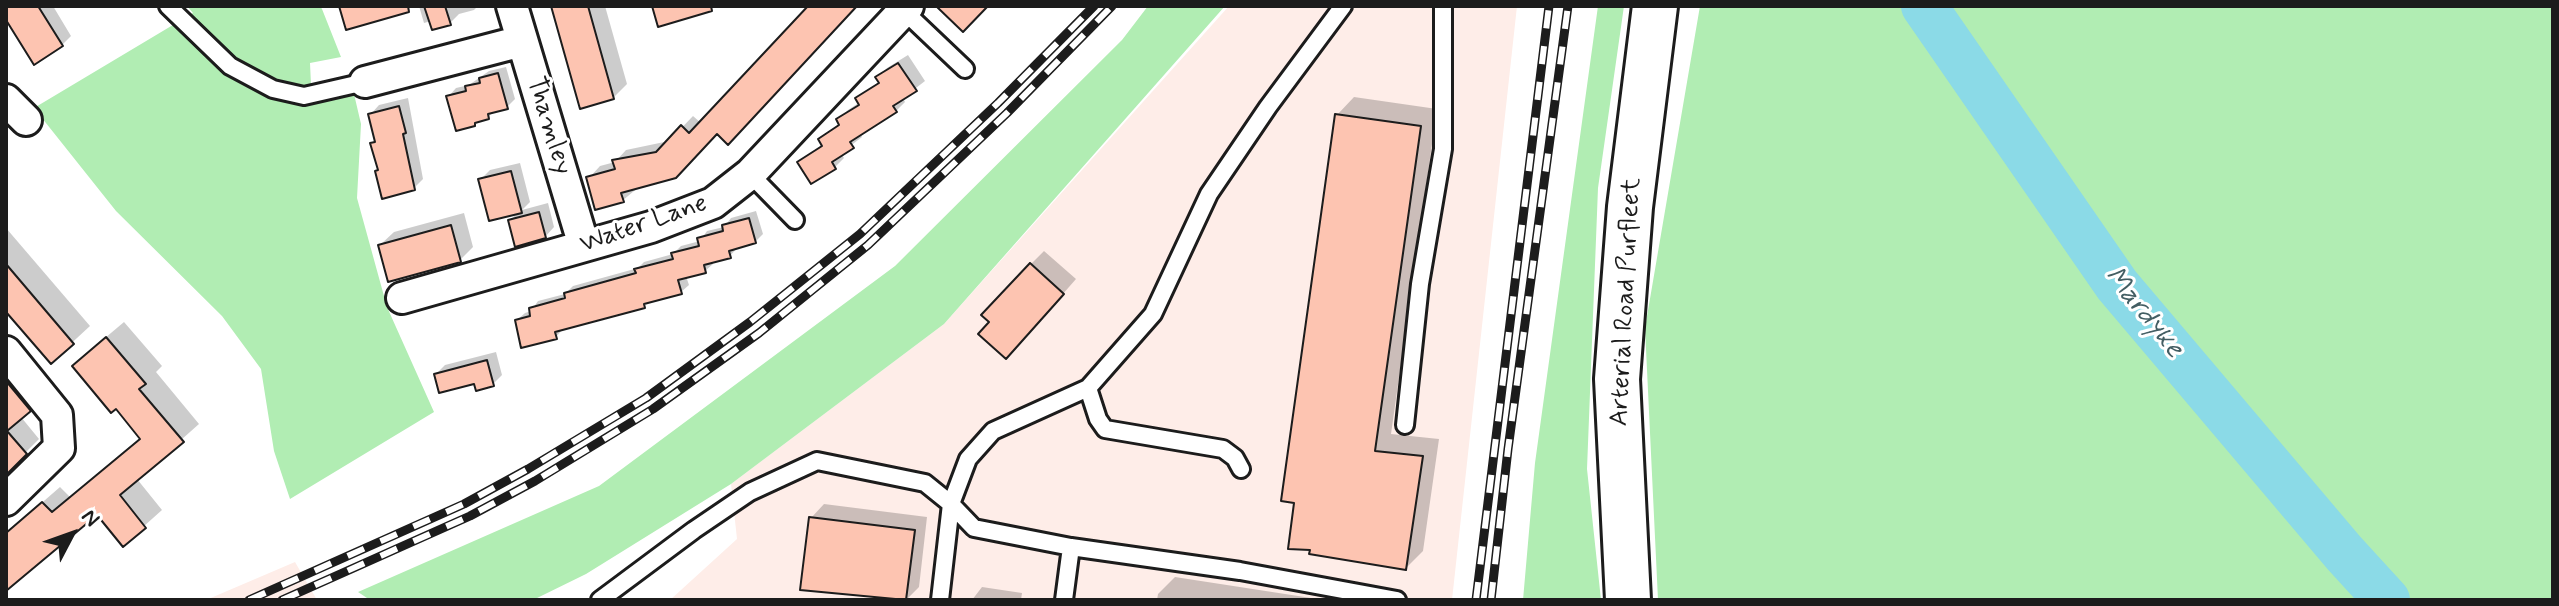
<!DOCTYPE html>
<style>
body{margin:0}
#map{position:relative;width:2559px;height:606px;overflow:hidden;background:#fff;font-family:Mynerve,sans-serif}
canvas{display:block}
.frame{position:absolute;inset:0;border:8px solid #1c1c1c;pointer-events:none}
.north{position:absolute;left:32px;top:494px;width:80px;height:80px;-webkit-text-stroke:6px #fff;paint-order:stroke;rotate:49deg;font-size:22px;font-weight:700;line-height:32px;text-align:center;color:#1c1c1c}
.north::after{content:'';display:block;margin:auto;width:28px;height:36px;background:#1c1c1c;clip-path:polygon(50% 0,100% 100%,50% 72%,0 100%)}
</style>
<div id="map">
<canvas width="2559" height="606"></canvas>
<div class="frame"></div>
<div class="north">N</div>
</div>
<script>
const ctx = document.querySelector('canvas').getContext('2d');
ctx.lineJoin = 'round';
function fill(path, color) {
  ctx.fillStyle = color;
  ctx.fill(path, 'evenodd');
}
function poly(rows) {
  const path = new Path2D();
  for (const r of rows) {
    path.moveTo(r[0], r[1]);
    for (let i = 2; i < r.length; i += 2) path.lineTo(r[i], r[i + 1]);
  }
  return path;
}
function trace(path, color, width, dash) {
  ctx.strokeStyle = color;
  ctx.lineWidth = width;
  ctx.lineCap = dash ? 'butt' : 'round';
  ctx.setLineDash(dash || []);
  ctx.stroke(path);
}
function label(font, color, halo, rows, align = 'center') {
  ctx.font = font + ' Mynerve,sans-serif';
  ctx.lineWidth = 6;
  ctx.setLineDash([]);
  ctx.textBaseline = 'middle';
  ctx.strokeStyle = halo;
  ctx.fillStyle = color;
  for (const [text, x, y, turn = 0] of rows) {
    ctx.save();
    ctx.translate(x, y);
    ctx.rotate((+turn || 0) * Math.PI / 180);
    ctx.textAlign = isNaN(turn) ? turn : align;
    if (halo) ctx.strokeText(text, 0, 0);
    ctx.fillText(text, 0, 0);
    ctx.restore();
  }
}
const built = poly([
 [1229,6,1517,6,1452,600,670,600,737,539,731,484,944,324],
 [295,562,317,600,206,600]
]);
const green = poly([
 [187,6,320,6,322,9,341,57,310,63,311,85,318,103,354,94,361,124,357,198,387,307,434,412,290,499,274,451,261,369,222,316,116,211,34,108,193,13],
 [1148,6,1225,6,944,324,731,484,586,574,533,600,370,600,358,592,599,486,895,266,1122,40],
 [1598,6,1624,6,1598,188,1587,469,1601,600,1523,600,1535,463],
 [1700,6,2553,6,2553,600,1658,600,1645,328]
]);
const shadow = poly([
 [6,6,53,6,71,36,62,45,6,17],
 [419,6,478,6,474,10,459,14,450,23,431,21,424,23],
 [553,6,605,6,627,84,613,98],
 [810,6,856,6,622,201,589,178,600,166,615,162,626,150,669,141,693,116,701,123],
 [908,55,925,81,903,98,905,102,896,111,860,133,862,137,841,153,844,158,835,167,799,162,823,144,820,139,840,123,839,119,848,110,860,102,858,98,880,81,878,78,887,68],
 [506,67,515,99,507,107,495,110,488,117,449,96,456,88,469,85,489,71],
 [1354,97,1437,109,1391,434,1439,439,1423,551,1406,568,1311,552,1337,115],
 [408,98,423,179,414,188,379,169,373,144,376,140,370,115,379,105],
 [520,163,530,202,522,210,548,203,554,227,545,237,510,220,519,212,481,179,490,170],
 [756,211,763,234,755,242,737,248,730,256,712,261,713,264,705,271,686,276,689,285,681,292,563,329,556,337,517,320,525,313,531,311,538,301,565,294,573,286,638,268,644,262,673,254,681,246,700,241,707,231,724,227,731,218],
 [464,213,473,247,460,260,380,245,394,232],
 [6,228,90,326,51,362,6,309],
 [1044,251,1076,279,1020,343,1031,264],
 [124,322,162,366,156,372,199,424,137,479,162,510,124,544,97,512,6,588,6,534,60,487,70,497,141,437,92,349],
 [496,352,502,375,493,384,436,374,445,365],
 [26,375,43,396,21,417,39,439,6,472,6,386,9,389],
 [824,504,927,517,919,587,906,600,802,588,811,518],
 [1175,577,1324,600,1157,600,1158,594],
 [982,587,1022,593,1021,600,972,600]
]);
const river = poly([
 [1924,6,2117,285,2344,553,2387,600]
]);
const building = poly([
 [6,6,38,6,63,46,34,65,6,20,6,6],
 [339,6,408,6,409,12,346,30,339,6],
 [424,6,445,6,451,25,432,30,424,6],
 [551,6,588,6,614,99,580,109,551,6],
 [652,6,711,6,712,11,658,27,652,6],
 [808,6,857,6,728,145,717,134,676,178,621,193,624,202,595,210,586,177,615,169,612,160,656,152,681,125,689,133,808,6],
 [936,6,988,6,963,32,936,6],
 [898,63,917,91,893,106,897,112,850,142,854,148,832,162,836,169,811,184,797,162,822,146,818,139,839,125,836,119,859,105,855,98,879,83,875,77,898,63],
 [498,73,508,109,488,114,489,119,475,123,475,126,456,131,446,96,466,91,465,86,480,83,479,78,498,73],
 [399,106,406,133,403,134,415,190,382,199,375,171,378,170,370,143,375,142,368,114,399,106],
 [1335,114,1421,126,1375,451,1423,456,1406,570,1309,554,1310,550,1288,549,1294,503,1281,501,1335,114],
 [511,171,522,213,489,221,478,179,511,171],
 [539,212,546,238,515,247,508,220,539,212],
 [749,218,756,243,729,251,731,258,704,265,706,273,678,280,682,294,644,304,645,308,555,332,557,339,521,348,515,320,530,316,529,308,565,298,564,293,636,273,634,269,673,259,671,253,699,246,697,238,723,231,722,225,749,218],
 [451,225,461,262,388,282,378,245,451,225],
 [1030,263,1064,294,1006,359,978,334,989,322,981,315,1030,263],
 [6,264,74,344,51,364,6,312,6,264],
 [106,337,146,384,139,389,184,442,120,495,146,528,123,547,97,515,6,591,6,533,42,502,52,512,140,439,116,409,111,413,72,366,106,337],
 [487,360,494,386,476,391,474,384,439,393,434,374,487,360],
 [6,381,31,411,7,431,27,454,6,475,6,381],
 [809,517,915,530,906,600,800,590,809,517]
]);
const lane = poly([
 [168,6,230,66,273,89,304,96,365,82],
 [904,11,965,69],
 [750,174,795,220],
 [1088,388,1098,419,1105,429,1223,449,1235,458,1241,469],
 [1405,425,1420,284,1443,149,1443,6],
 [600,600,694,530,750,492,817,461,925,483,951,504,974,528,1071,547,1240,571,1397,600],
 [940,600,951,504,968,459,993,431,1088,388,1153,314,1209,194,1268,107,1343,6],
 [1064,600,1071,547]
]);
const street = poly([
 [512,6,584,246],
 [365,82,522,41],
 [6,100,26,120],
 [402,298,651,227,713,203,750,174,908,6],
 [6,352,57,415,59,448,6,500]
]);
const primary = poly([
 [1628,600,1617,379,1630,207,1655,6]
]);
const rail = poly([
 [249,600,464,504,528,469,646,398,750,322,860,234,998,103,1094,6],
 [282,600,470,516,535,481,653,409,759,333,868,245,1007,113,1112,6],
 [1476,600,1549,6],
 [1491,600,1508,449,1568,6]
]);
const streetNames = [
 ["Thamley",548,126,73],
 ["Water Lane",644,225,-19],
 ["Arterial Road Purfleet",1627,302,-87]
];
const waterNames = [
 ["Mardyke",2143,313,51]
];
fill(built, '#feede8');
fill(green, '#b1edb3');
fill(shadow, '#0003');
trace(river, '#8bdae7', 46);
fill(building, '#fdc4b1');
trace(building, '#1c1c1c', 2);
trace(lane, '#1c1c1c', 22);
trace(street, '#1c1c1c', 36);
trace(primary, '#1c1c1c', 50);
trace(lane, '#fff', 16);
trace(street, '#fff', 30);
trace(primary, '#fff', 44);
trace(rail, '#1c1c1c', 9);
trace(rail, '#fff', 6, [18]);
label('26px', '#1c1c1c', '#fff', streetNames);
label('italic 28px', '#435e63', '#fff', waterNames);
</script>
